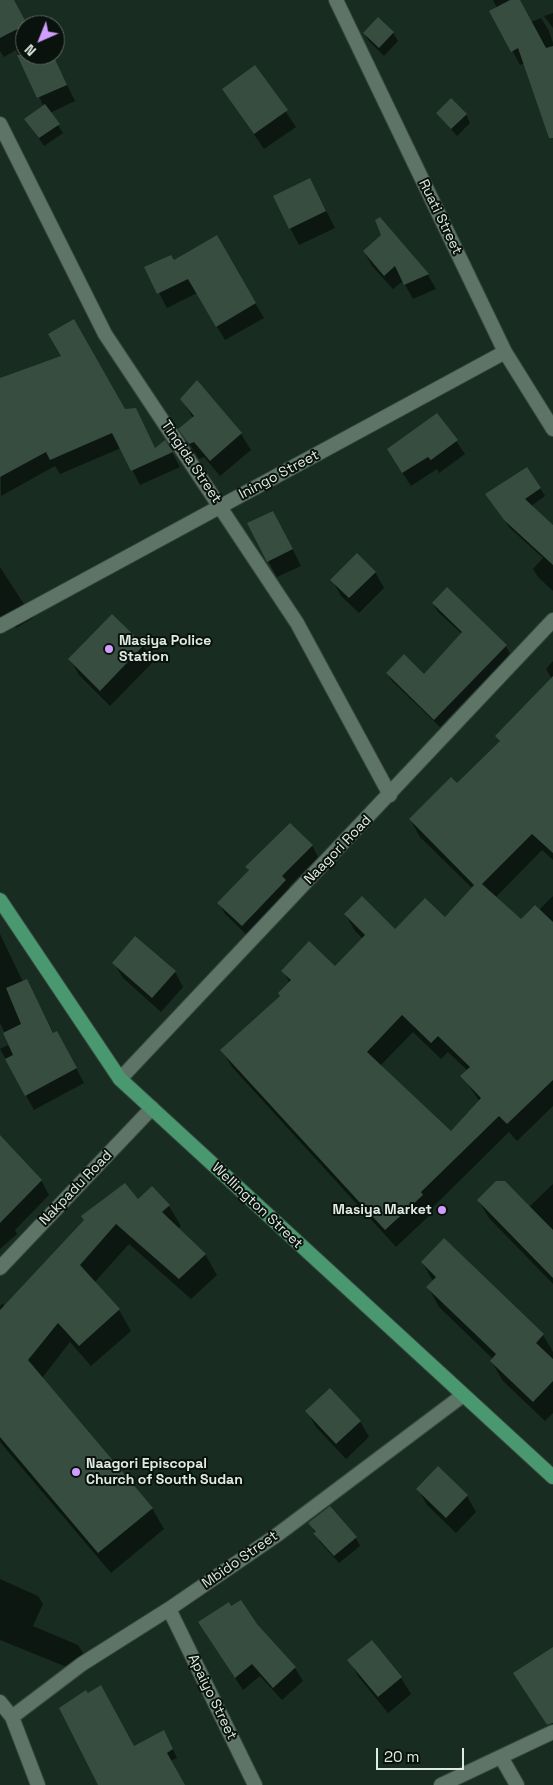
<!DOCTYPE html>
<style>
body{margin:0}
#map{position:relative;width:553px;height:1785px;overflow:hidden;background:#182c21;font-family:"Space Grotesk",sans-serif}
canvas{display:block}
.north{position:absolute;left:15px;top:15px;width:50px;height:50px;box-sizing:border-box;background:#0a120d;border:1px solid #5f6862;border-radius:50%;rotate:224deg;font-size:14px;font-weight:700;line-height:20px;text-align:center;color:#deeae2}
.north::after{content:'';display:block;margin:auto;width:18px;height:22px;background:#d19dfe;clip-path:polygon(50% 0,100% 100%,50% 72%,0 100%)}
.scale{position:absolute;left:376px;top:1748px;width:88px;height:22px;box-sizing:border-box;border:2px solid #deeae2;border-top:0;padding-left:6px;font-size:15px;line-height:18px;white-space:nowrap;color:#deeae2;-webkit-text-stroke:4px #0a120d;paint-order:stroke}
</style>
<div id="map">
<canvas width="553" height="1785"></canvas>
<div class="north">N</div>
<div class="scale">20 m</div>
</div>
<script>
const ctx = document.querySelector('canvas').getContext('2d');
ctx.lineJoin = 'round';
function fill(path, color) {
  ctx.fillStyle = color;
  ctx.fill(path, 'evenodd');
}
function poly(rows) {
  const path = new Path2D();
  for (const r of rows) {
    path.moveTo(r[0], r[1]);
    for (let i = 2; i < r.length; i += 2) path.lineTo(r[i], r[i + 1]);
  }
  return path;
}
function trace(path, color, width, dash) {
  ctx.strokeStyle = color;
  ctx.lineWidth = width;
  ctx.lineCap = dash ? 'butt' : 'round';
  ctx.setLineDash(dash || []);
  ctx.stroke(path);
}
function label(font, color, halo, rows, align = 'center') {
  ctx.font = font + ' "Space Grotesk",sans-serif';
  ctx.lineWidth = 4;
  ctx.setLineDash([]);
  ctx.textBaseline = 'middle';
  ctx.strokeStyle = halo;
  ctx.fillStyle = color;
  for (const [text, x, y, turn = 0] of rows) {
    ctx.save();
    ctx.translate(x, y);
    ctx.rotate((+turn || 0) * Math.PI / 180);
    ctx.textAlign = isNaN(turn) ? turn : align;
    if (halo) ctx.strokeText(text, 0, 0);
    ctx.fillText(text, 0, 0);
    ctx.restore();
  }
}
const shadow = poly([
 [0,0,13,0,26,25,25,55,52,55,75,101,50,113,63,133,44,146,31,127,44,107,16,50,4,57,0,51],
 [493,0,519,0,531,22,541,18,549,31,553,43,553,136,525,63,520,65,491,11,497,8],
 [553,13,553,28,544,16],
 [378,19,393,33,398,41,384,56,369,41,364,33],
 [255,66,296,127,264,149,223,89],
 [437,113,466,114,470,123,457,136],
 [310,179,335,228,299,245,274,197],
 [379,218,428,275,436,289,413,299,403,281,393,289,372,266,364,251,383,235],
 [216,237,264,318,225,340,197,293,167,308,146,268,174,261],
 [62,357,125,410,155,450,172,452,180,467,140,485,121,448,60,474,55,466,1,496,0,379],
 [197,382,241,434,251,450,220,476,204,457,199,459,180,429,193,418,182,399],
 [437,414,465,454,439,473,437,469,411,486,396,463],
 [540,488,545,496,531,506,553,526,553,591,538,577,533,569,543,558,510,528,486,495],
 [282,528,301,566,277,577,268,561],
 [0,567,33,618,16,628,12,623,0,631],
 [375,572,384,588,359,613,341,596,332,580],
 [433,604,506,646,510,654,440,727,392,681,387,673,424,675,462,634,438,612],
 [113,616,143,646,153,662,110,706,79,675,70,659],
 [553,661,553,860,542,850,495,898,521,921,539,910,553,896,553,1106,517,1141,509,1132,430,1210,432,1213,396,1247,232,1067,222,1050,281,996,290,983,283,971,335,968,363,939,355,931,345,914,395,931,445,919,473,889,420,837,410,819,457,785,500,743,497,736,552,679,546,669],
 [413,1032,441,1059,448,1052,468,1071,462,1076,480,1102,451,1133,380,1066],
 [312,845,318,857,289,887,292,892,249,937,225,914,219,903,249,872,247,867],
 [0,934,23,982,27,981,54,1034,65,1047,84,1083,34,1110,0,1049,10,1044,0,1023],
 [114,963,175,972,183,987,161,1012,123,978],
 [0,1137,41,1180,49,1195,15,1230,17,1234,0,1249],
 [553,1184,553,1284,489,1218,479,1201,529,1207],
 [138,1201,169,1206,181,1226,178,1229,205,1254,217,1275,191,1299,129,1244,94,1283,119,1310,131,1331,91,1366,70,1342,42,1378,152,1508,164,1529,111,1573,0,1442,0,1306,2,1304,5,1306],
 [444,1239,543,1335,553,1352,553,1413,545,1421,503,1381,491,1361,493,1359,439,1307,428,1287,433,1281,422,1262],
 [307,1411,360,1421,369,1437,346,1459,316,1427],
 [418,1489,467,1496,476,1512,456,1533,427,1505],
 [310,1523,356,1538,360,1546,339,1563,320,1542],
 [0,1579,38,1596,43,1604,33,1626,78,1645,83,1653,76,1669,74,1670,0,1640],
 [231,1608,256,1625,295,1668,303,1681,282,1700,260,1676,243,1690,207,1635],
 [372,1642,401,1678,411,1694,388,1713,358,1676,349,1660],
 [553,1648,553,1735,515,1674],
 [168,1739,177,1758,170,1761,184,1785,100,1785]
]);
const building = poly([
 [0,0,14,0,27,24,0,38],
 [510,0,520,0,546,48,553,46,553,138,549,138,518,48,511,52,489,11],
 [378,17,394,32,379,48,363,33],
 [17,55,53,55,67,85,37,98],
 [255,65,288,110,254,134,222,89],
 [451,98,467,114,451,129,436,113],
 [45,104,60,124,39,138,24,119],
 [310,178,326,211,289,229,273,196],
 [380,217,429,274,404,285,395,266,384,276,363,251,381,235,375,220],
 [217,235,256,303,216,327,188,279,157,294,144,267,171,255,174,260],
 [74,319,125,409,136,408,155,448,165,440,173,452,131,471,112,433,50,460,46,452,0,477,0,378,61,356,48,334],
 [197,380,242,433,210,461,194,442,189,444,178,429,194,416,180,399],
 [437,413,458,440,431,460,428,457,402,473,387,449],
 [527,467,541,488,525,499,553,525,553,565,504,520,485,494],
 [273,511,293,549,267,562,247,523],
 [357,553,376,572,349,598,330,580],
 [447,587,507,645,434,720,386,673,404,654,424,674,462,632,432,603],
 [112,614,144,645,100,691,68,659],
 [553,676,553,853,532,834,482,884,521,919,535,905,553,922,553,1080,507,1124,499,1116,421,1192,423,1195,385,1230,220,1050,280,996,278,993,291,980,281,971,309,941,335,966,365,935,344,914,362,896,395,929,425,898,445,917,474,885,409,819,451,777,457,783,500,741,495,736],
 [402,1015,431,1043,438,1036,470,1067,460,1076,481,1098,451,1131,367,1052],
 [290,823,313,845,282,876,286,880,242,926,217,903,249,870,245,867],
 [135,936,176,971,152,998,112,963],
 [27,979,53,1033,57,1031,77,1068,25,1096,5,1059,13,1055,3,1033,21,1024,6,988],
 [0,1135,42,1180,0,1223],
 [496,1181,505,1181,553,1230,553,1278,477,1200],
 [125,1183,138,1199,152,1186,170,1205,162,1212,206,1254,179,1279,116,1224,80,1265,120,1309,79,1346,58,1323,28,1360,153,1508,98,1553,0,1437,0,1310,84,1220,81,1216],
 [444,1238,544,1334,536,1343,553,1359,553,1381,533,1402,490,1361,496,1354,426,1287,436,1277,421,1262],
 [330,1388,361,1421,336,1444,305,1411],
 [438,1466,468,1495,446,1518,416,1489],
 [330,1506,357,1537,334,1556,313,1533,316,1532,308,1523],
 [241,1600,257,1624,296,1667,273,1688,252,1664,235,1678,198,1622,229,1602,231,1606],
 [372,1640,402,1677,378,1697,347,1660],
 [553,1647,553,1723,547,1725,513,1673],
 [101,1685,134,1746,164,1730,173,1749,167,1753,185,1785,98,1785,59,1708,86,1690,88,1693]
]);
const minor = poly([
 [336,0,505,352,553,429],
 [0,124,105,334,297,623,390,795],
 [0,626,505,352],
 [169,1609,255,1785],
 [0,1702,12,1717,38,1785],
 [12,1717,82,1664,169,1609,277,1535,462,1396],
 [501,1757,517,1785],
 [441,1785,553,1732]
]);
const tertiary = poly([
 [120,1079,553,620],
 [0,1268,152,1108]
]);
const primary = poly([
 [0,900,120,1079,553,1477]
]);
const markers = [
 [109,649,5,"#d19dfe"],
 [442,1210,5,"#d19dfe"],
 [76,1472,5,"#d19dfe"]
];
const streetNames = [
 ["Ruati Street",440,217,64],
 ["Tingida Street",191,462,56],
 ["Iningo Street",279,475,-28],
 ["Naagori Road",338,850,-46],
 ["Nakpadu Road",76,1188,-46],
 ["Wellington Street",257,1206,43],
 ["Mbido Street",240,1560,-35],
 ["Apaiyo Street",212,1697,64]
];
const poiNames = [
 ["Masiya Police",119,641],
 ["Station",119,657],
 ["Masiya Market",432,1210,"right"],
 ["Naagori Episcopal",86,1464],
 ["Church of South Sudan",86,1480]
];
fill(shadow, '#0007');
fill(building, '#374d40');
trace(minor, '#37473e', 16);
trace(tertiary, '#37473e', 16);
trace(primary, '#37473e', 16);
trace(minor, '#5d7466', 14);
trace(tertiary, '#5d7466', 14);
trace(primary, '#4a9870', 14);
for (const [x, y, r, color] of markers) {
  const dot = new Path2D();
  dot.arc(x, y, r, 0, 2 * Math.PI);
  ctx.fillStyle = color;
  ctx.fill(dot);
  trace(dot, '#0a120d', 2);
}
label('14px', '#deeae2', '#0a120d', streetNames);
label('bold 14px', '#deeae2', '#0a120d', poiNames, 'left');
</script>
